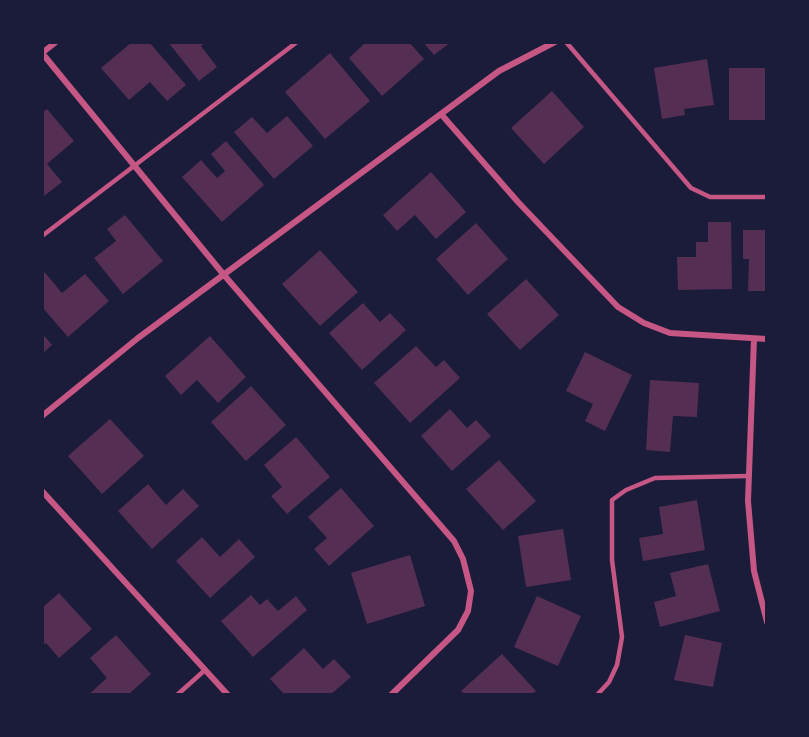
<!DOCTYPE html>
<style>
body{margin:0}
#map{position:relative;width:809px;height:737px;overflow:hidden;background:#1b1b3a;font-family:"DM Sans",sans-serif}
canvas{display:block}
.frame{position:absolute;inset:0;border:44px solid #1b1b3a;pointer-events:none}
</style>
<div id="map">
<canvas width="809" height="737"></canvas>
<div class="frame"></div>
</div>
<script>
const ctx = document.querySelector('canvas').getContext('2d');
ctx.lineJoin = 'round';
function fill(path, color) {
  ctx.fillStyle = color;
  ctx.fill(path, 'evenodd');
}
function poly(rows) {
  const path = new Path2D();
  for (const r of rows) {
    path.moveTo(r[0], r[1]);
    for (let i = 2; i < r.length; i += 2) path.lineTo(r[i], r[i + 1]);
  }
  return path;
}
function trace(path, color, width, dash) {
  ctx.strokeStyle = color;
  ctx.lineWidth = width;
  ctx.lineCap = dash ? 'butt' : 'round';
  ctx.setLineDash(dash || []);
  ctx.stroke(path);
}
const building = poly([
 [132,42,149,42,186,85,167,101,150,82,129,100,101,68],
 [168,42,206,42,201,46,217,67,199,81],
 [366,42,409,42,424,59,382,96,349,58],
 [423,42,451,42,434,55],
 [330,53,370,101,325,139,285,92],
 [707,59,714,105,684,109,685,115,662,119,654,68],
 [729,68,767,68,767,120,729,120],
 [552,91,584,127,544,164,511,128],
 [47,109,74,141,47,164,62,182,44,196,42,193,42,113],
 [287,116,313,146,274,179,234,132,252,117,267,133],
 [226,141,264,185,222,222,182,177,201,160,217,178,225,171,211,154],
 [431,172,466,212,436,239,415,215,397,231,383,215],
 [125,215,163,261,123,294,94,258,116,241,107,229],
 [708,222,731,222,732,289,678,290,677,257,696,257,696,242,708,242],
 [476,223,508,259,468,295,436,259],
 [743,230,767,230,767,291,748,291,749,259,743,259],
 [320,250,358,292,320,326,282,284],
 [42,269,62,293,85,274,109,301,68,337,42,307],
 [526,279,559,315,520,350,487,314],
 [363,303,380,322,390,313,406,330,362,370,329,333],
 [42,333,52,345,42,354],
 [210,336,246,377,218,403,197,380,181,395,165,376],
 [416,346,436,367,444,360,460,378,410,423,374,383],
 [585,352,632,375,605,431,585,421,593,404,566,391],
 [650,380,699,383,697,417,673,416,670,452,646,450],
 [251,386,286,425,246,461,211,422],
 [450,409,467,428,476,420,491,436,452,471,421,436],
 [110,419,144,456,102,494,68,456],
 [296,437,330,477,287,514,271,496,282,487,264,465],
 [499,460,536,501,503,530,466,489],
 [148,484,166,505,183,489,199,506,152,549,118,511],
 [341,488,374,526,329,566,314,549,327,538,308,517],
 [697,500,705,550,643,561,639,538,663,534,659,507],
 [563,529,571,580,526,587,518,536],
 [202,537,220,557,239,539,255,557,210,598,176,561],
 [410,555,425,606,367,624,351,573],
 [708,564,720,611,660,627,654,602,676,596,670,573],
 [59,593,92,629,59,658,46,643,42,646,42,608],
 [251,595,260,605,267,599,278,611,296,596,307,610,253,657,221,621],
 [537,596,581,616,558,666,514,647],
 [116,635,151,674,128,695,88,695,107,678,90,658],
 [685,635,722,643,713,687,674,680],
 [304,648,323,669,334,659,351,677,330,695,285,695,270,679],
 [502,654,536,691,531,695,465,695,461,691]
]);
const service = poly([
 [566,42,691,188,710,197,767,197],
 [42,236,297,42],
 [177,695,205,670],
 [597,695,609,682,617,665,622,637,612,560,612,500,626,490,655,478,749,476]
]);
const minor = poly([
 [42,53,224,275,454,541,463,559,471,591,468,611,458,630,391,695],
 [42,53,56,42],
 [441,114,518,202,618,307,644,323,670,333,767,339],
 [754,339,748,501,754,571,767,622],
 [42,416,138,338,499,71,555,42],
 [42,491,228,695]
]);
fill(building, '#542f53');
trace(service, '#c65784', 4.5);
trace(minor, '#c65784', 6);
</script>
